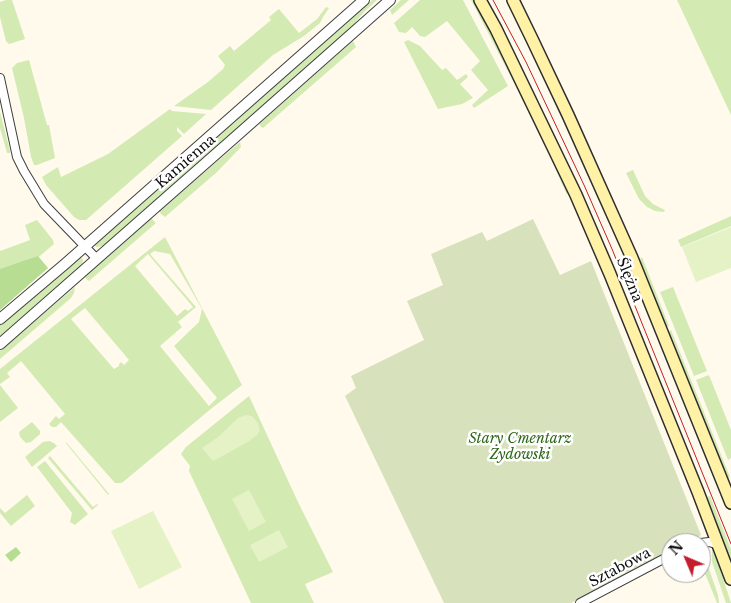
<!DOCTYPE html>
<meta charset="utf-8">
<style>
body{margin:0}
#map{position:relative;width:731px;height:603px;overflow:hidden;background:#fffaec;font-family:"Libre Baskerville",serif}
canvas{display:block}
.north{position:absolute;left:661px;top:533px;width:50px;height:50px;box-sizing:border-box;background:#fff;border:1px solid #9e9e9e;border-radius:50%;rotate:315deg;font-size:14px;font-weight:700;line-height:20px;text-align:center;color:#0c0c0c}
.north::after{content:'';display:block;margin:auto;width:18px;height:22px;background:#c41d2b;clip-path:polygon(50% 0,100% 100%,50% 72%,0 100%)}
</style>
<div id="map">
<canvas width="731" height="603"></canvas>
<div class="north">N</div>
</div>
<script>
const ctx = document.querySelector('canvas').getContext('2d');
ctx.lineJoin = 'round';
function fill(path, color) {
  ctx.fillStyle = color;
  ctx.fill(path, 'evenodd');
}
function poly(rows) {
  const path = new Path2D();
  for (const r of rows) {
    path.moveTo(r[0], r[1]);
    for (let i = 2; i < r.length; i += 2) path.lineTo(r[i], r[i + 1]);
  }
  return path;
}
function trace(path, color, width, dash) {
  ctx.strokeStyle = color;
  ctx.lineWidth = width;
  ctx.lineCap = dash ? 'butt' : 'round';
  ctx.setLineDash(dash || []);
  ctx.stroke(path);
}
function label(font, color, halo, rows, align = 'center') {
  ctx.font = font + ' "Libre Baskerville",serif';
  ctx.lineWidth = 5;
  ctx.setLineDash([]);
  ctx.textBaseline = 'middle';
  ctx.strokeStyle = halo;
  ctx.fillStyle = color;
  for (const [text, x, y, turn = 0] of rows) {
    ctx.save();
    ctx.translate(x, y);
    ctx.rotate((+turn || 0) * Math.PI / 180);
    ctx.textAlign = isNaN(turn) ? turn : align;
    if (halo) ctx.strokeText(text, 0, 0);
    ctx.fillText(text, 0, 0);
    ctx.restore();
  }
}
const green = poly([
 [6,0,12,0,25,39,9,44,6,41,0,17,0,2],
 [372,0,377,0,365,11,346,33,105,246,97,247,95,246,97,242,123,219],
 [401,0,409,0,392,15,390,10],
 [420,0,463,0,508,86,474,108,472,105,488,90,471,70,480,61,447,21,425,37,420,36,412,27,406,33,399,32,394,23],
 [471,0,473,0,479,9,515,80,559,172,568,192,567,195,550,157,514,83],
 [677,0,731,0,731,115],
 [326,7,329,8,323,17,320,23,304,36,273,55,211,110,174,106,208,82,223,69,225,65,218,56,230,46,234,51,271,20,269,17,279,9,299,33,317,19],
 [408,40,420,46,442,70,446,68,457,80,466,74,468,77,460,84,473,98,462,104,438,109,404,42],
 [353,41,356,47,263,128,261,127,259,124],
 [29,60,47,125,49,125,55,158,37,165,34,165,31,157,24,118,12,68,17,63],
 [170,109,172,111,206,114,184,134,177,127,177,131,182,136,86,220,79,220,74,217,46,185,42,177,58,167,61,177,108,154],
 [0,112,10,151,10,153,7,153,0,128],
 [240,142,241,147,217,172,165,217,161,214,159,211],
 [633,170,645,196,653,204,665,210,664,212,655,211,647,207,639,199,626,173],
 [731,216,731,226,681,247,678,240],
 [151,218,156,223,89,281,86,279,85,276],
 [37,220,53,240,54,244,0,290,0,251,30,240,25,225],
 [165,237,242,385,212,408,123,482,121,483,115,483,61,422,56,427,52,427,49,424,56,416,59,419,65,414,21,361,7,373,10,377,0,384,0,369],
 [154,251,170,254,202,309,199,322,174,346,217,398,209,406,160,346,182,327,178,322,196,307,150,254],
 [148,254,193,307,188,311,185,309,177,316,135,266],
 [85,308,129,360,124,365,121,362,119,364,119,366,114,369,71,319],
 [642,257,669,326,666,327,665,326,639,260],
 [79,258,82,258,83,261,80,268,0,338,0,325],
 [75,287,74,293,71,298,0,359,0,351],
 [673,287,707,371,694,376,660,292],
 [671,330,730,477,727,479,668,333],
 [709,375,731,430,731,458,728,460,696,380],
 [0,385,18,408,0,422],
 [249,396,298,502,333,572,305,584,314,603,251,603,189,471,190,466,181,454,186,447],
 [32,422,40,431,40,434,31,442,26,443,20,437,19,432],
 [49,441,54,443,57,446,32,467,25,457,43,442],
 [65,442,67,443,109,494,108,495],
 [50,456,93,507,97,504,98,505,92,510,48,458],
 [45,461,88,514,75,525,70,522,72,513,37,467],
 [27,495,35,506,11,526,0,513,0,508,5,513],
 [710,496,731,549,731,565,705,497],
 [712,549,715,554,731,603,726,603,712,562],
 [701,551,705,552,706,560,718,595,719,603,717,603,704,571,701,571]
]);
const forest = poly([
 [38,256,48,268,0,310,0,269],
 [16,547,21,553,11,562,5,555]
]);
const cemetery = poly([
 [533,219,560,275,591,261,701,535,686,543,671,543,671,551,571,603,444,603,345,396,356,388,351,376,424,340,407,301,443,285,431,254,482,232,487,241]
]);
const pitch = poly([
 [731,227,731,268,696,282,682,247],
 [246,415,252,416,258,423,260,430,257,435,248,442,213,461,202,448,218,437,238,418],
 [249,490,266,522,249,531,232,499],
 [153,511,182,567,139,589,111,531],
 [279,530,288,547,259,562,250,545]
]);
const minor = poly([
 [0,78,17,157,24,171,44,204,96,258],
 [701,543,709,542,719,545],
 [580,603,671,555]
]);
const tertiary = poly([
 [0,319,65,264,364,0],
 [0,344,233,139,390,0]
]);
const secondary = poly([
 [480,0,496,29,576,195,610,274,698,492,731,579],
 [513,0,532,39,568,115,632,258,731,503]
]);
const tram = poly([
 [493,0,526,62,584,185,612,249,731,544]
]);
const streetNames = [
 ["Kamienna",186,162,-41],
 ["Ślężna",629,280,68],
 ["Sztabowa",620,568,-28]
];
const parkNames = [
 ["Stary Cmentarz",520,439],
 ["Żydowski",520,455]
];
fill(green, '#d3ebb3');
fill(forest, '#b7dd92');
fill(cemetery, '#d7e2bc');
fill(pitch, '#e4f2c6');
trace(minor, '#3f3f3f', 10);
trace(tertiary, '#3f3f3f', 12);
trace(secondary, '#2e2e2e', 14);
trace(minor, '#fff', 8);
trace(tertiary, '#fff', 10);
trace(secondary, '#fff2a7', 11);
trace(tram, '#c41d2b', 1);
label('14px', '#0c0c0c', '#fff', streetNames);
label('italic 14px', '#2d6719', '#fff', parkNames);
</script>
